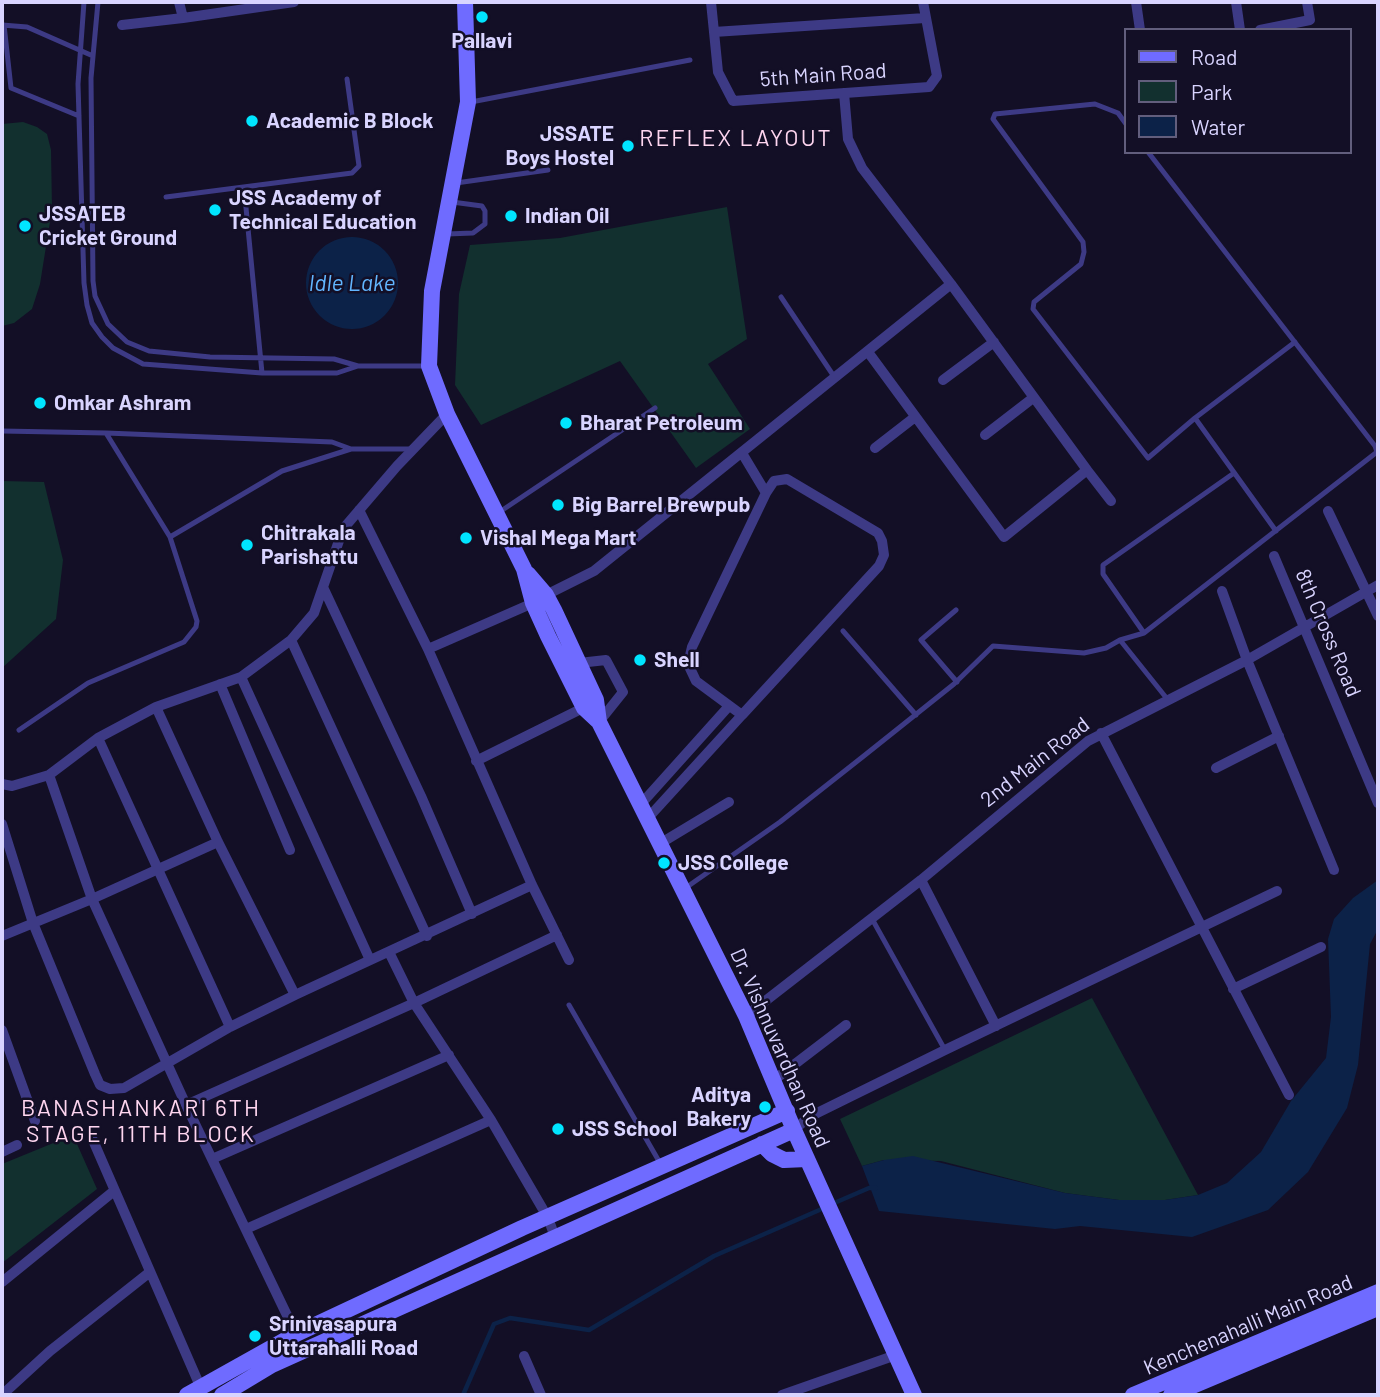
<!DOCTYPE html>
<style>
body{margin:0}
#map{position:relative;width:1380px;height:1397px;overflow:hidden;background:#130f26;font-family:Barlow,sans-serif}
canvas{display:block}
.frame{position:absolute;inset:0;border:4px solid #d9d4ff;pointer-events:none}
.legend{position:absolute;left:1124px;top:28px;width:228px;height:126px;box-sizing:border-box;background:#130f26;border:2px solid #625e7d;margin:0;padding:9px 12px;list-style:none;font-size:21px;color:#d9d4ff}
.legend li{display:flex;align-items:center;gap:14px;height:35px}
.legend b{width:35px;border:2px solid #625e7d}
</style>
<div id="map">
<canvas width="1380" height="1397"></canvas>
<div class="frame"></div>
<ul class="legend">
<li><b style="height:9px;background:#6f6bff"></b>Road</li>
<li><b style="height:19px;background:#12302f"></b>Park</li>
<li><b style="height:19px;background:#0c2248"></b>Water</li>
</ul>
</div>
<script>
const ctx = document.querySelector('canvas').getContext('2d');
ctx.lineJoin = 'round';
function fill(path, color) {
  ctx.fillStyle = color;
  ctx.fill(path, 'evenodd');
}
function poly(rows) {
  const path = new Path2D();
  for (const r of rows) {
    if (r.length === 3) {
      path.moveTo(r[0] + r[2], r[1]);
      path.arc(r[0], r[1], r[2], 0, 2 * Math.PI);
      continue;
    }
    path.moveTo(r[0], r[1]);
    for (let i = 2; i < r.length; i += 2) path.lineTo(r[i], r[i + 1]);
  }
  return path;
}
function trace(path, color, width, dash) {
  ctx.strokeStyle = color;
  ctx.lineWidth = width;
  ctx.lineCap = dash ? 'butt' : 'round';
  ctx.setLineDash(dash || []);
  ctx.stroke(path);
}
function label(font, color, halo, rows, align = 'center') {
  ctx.font = font + ' Barlow,sans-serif';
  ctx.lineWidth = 5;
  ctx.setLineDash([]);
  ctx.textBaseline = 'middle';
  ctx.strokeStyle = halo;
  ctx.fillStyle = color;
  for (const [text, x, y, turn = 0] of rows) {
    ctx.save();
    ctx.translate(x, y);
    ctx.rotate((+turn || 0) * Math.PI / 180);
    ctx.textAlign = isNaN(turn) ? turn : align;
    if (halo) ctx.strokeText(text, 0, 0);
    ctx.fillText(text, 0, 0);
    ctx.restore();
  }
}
const green = poly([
 [23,122,37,127,47,134,51,150,52,209,40,284,32,309,14,323,2,326,2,124],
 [727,207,747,339,708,364,750,429,696,468,620,361,481,425,455,385,459,294,470,245,560,238],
 [2,481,44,482,63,560,56,619,2,668],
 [1092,998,1198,1195,1165,1200,1119,1200,1065,1193,941,1161,884,1160,862,1166,840,1119],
 [73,1135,97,1189,2,1263,2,1164]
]);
const water = poly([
 [352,283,46],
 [1378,880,1378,929,1370,944,1358,1065,1347,1108,1308,1172,1268,1210,1192,1237,1080,1226,1055,1229,879,1211,862,1166,884,1160,913,1156,1065,1193,1119,1200,1165,1200,1198,1195,1227,1183,1261,1152,1291,1101,1326,1058,1331,1017,1328,939,1334,919,1353,898]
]);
const stream = poly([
 [832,1204,869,1188,876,1188],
 [463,1395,494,1324,510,1318,589,1330,714,1256,824,1208]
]);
const lane = poly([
 [84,2,78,84,84,283,87,305,92,323,102,337,113,348,143,364,262,373,337,373,358,366],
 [98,2,91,78,93,281,95,296,108,324,127,342,149,351,210,357,334,359,358,366,426,366],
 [2,25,27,27,93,56],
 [4,25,11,88,79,116],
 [471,102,690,60],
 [1126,124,1118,113,1095,104,995,114,993,119,1083,242,1084,252,1081,264,1034,302,1033,309,1148,458,1195,418,1276,531],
 [1148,152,1375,446,1377,452,1144,633,1120,640,1168,700],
 [456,183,548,170],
 [244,187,262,373],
 [166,197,352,173,359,166,347,79],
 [447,234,473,233,485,224,485,211,482,206,452,202],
 [781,297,835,378],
 [1195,418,1295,342],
 [2,431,106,433],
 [498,513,655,408],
 [170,537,282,471,351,449],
 [956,610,921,640,957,682],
 [843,631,916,715],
 [1144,633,1103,574,1103,565,1234,473],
 [19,730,88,683,184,642,196,627,197,621,170,537,106,433,332,442,351,449,410,449],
 [684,889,780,822,865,755,954,684,993,646,1084,653,1106,648,1120,640],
 [871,917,945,1050],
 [569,1005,660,1163]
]);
const street = poly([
 [179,2,183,18,294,2],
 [711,2,718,72,733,101,929,87,937,76,923,2],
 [1136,2,1140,30],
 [1236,2,1240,30],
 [122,25,183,18],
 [1260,30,1310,20,1307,2],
 [714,32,925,18],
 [868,352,1004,537,1087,470,951,284],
 [943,380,994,342],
 [985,435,1033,398],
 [875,448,915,417],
 [742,453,766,493,774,481,787,479,878,533,882,541,884,555,879,566,742,715,696,681,688,664,692,647,766,493],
 [1087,470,1111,501],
 [359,510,428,649,532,885,569,960],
 [1328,511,1378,616],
 [1274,556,1378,803],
 [323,587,421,796,472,914],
 [1222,591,1247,660,1334,870],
 [546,595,594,571,951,284,862,168,848,139,844,93],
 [291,640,427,936],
 [428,649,533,603],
 [579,663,606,660,623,692,599,722],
 [241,677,370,960],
 [220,684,290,850],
 [156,707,218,842,295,995],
 [1101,733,1289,1095],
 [98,738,230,1027],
 [476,761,587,706],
 [1216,768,1279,736],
 [49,775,92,899,186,1105,296,1334],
 [2,784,12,786,49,775,98,738,156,707,241,677,291,640,314,613,343,529,397,466,447,414],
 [641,804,729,706],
 [648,818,742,715],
 [2,824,33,923,95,1074,100,1085,110,1089,124,1088,230,1027,295,995,532,885],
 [661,843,729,802],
 [921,880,996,1026],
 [2,936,92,899,218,842],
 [389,952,414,1003,491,1120,548,1218,555,1237],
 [1233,989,1321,947],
 [746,1016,921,880,1088,741,1247,660,1378,585],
 [2,1030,35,1121],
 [774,1080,846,1025],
 [186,1105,414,1003,557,935],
 [794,1130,809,1117,945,1050,1277,891],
 [92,1138,200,1386],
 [2,1152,17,1145],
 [212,1159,449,1055],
 [246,1229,491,1120],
 [2,1282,114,1191],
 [524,1356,541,1395],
 [2,1395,50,1351,150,1272],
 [782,1395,896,1355]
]);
const secondary = poly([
 [465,2,468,102,432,291,429,366,447,414,524,569,533,603,548,636,584,708,599,722,746,1016,794,1130,914,1395],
 [528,574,546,595,554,610,596,700,599,722],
 [762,1144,772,1154,784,1160,807,1159],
 [187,1395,296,1334,522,1228,787,1111],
 [222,1395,272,1365,794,1130],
 [1133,1395,1378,1292],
 [1171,1395,1378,1308]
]);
const markers = [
 [482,17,7,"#00e5ff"],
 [252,121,7,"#00e5ff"],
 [628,146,7,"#00e5ff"],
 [215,210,7,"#00e5ff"],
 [511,216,7,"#00e5ff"],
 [25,226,7,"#00e5ff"],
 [40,403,7,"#00e5ff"],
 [566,423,7,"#00e5ff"],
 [558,505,7,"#00e5ff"],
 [466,538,7,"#00e5ff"],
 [247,545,7,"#00e5ff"],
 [640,660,7,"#00e5ff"],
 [664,863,7,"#00e5ff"],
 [765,1107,7,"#00e5ff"],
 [558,1129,7,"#00e5ff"],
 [255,1336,7,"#00e5ff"]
];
const poiNames = [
 ["Pallavi",482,41,"center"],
 ["Academic B Block",266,121],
 ["JSSATE",614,134,"right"],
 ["Boys Hostel",614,158,"right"],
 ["JSS Academy of",229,198],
 ["Technical Education",229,222],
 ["JSSATEB",39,214],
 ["Cricket Ground",39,238],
 ["Indian Oil",525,216],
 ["Omkar Ashram",54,403],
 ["Bharat Petroleum",580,423],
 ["Big Barrel Brewpub",572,505],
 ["Chitrakala",261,533],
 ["Parishattu",261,557],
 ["Vishal Mega Mart",480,538],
 ["Shell",654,660],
 ["JSS College",678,863],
 ["Aditya",751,1095,"right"],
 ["Bakery",751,1119,"right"],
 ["JSS School",572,1129],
 ["Srinivasapura",269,1324],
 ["Uttarahalli Road",269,1348]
];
const streetNames = [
 ["5th Main Road",823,75,-4],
 ["8th Cross Road",1328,633,67],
 ["2nd Main Road",1035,762,-38],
 ["Dr. Vishnuvardhan Road",780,1048,66],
 ["Kenchenahalli Main Road",1248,1325,-23]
];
const neighbourhoodNames = [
 ["REFLEX LAYOUT",736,138],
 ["BANASHANKARI 6TH",141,1108],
 ["STAGE, 11TH BLOCK",141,1134]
];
const waterNames = [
 ["Idle Lake",352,283]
];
fill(green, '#12302f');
fill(water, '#0c2248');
trace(stream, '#0c2248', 4.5);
trace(lane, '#3d3a85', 5);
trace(street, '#3d3a85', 10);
trace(secondary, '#6f6bff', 16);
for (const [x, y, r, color] of markers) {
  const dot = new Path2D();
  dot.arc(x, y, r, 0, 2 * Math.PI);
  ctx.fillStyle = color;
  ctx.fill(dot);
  trace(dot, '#130f26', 2.5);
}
label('bold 21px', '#d9d4ff', '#130f26', poiNames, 'left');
label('21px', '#d9d4ff', '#130f26', streetNames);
ctx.letterSpacing = '2px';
label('23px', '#ffd6f0', '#130f26', neighbourhoodNames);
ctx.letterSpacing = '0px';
label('italic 23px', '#62b6ff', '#130f26', waterNames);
</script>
